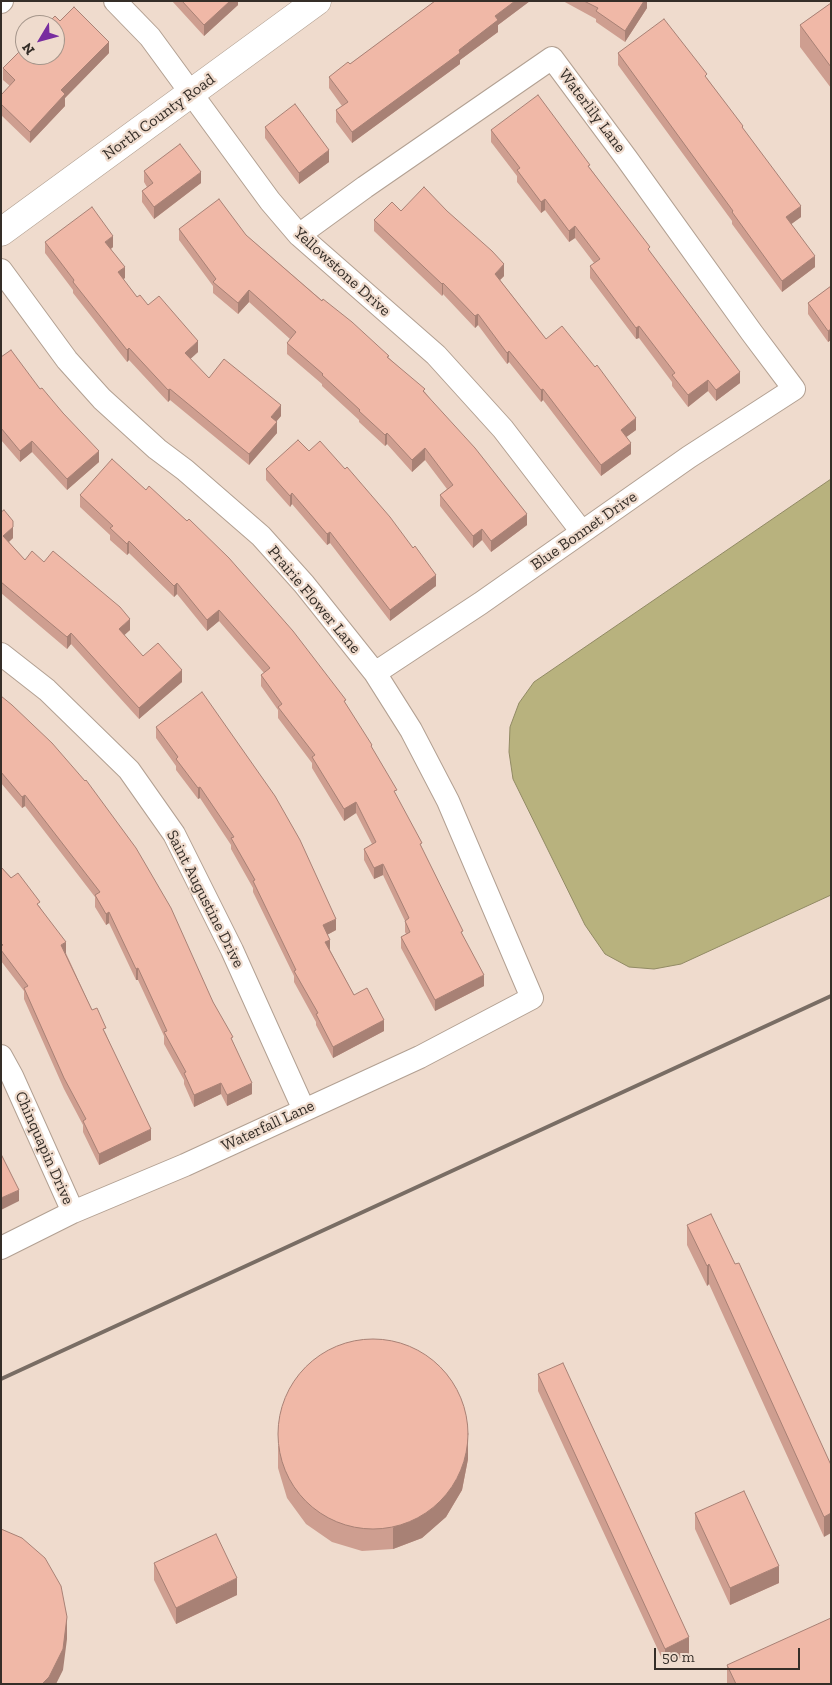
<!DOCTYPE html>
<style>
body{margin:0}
#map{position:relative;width:832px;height:1685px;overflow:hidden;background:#efdbcd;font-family:"Zilla Slab",serif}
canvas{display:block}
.frame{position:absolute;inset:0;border:2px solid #352e28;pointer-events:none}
.north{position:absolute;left:15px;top:15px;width:50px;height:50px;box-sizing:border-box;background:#efdbcd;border:1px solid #a5968b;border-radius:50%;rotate:233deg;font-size:14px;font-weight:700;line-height:20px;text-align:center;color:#352e28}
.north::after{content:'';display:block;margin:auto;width:18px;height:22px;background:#782d9f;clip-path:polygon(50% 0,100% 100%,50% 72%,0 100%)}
.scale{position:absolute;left:654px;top:1648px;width:146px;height:22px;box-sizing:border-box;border:2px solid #352e28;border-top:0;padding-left:6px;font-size:15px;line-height:18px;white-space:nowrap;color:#352e28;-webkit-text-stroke:4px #efdbcd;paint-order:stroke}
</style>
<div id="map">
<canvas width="832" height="1685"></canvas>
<div class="frame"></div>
<div class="north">N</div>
<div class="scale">50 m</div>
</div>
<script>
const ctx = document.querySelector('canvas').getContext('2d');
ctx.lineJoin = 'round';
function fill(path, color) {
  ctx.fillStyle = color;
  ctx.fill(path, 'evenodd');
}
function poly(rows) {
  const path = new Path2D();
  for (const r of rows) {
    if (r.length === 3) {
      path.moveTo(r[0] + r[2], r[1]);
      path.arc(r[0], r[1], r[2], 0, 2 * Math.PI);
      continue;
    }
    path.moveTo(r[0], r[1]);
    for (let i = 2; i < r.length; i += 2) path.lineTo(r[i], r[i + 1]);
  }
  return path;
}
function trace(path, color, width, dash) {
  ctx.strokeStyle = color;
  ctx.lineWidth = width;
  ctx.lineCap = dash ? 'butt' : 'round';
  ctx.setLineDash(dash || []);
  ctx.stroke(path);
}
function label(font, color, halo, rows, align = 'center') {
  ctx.font = font + ' "Zilla Slab",serif';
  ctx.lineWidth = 4.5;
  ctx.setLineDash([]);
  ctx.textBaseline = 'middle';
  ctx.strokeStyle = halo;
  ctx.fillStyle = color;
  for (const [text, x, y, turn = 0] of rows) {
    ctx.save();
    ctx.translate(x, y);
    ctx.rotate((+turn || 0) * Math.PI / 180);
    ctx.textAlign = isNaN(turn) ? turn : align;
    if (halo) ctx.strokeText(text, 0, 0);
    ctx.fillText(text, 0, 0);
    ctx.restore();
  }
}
const water = poly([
 [831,479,831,895,681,964,654,969,629,967,605,954,585,925,513,779,509,752,510,727,519,703,534,682,831,479]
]);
const minor = poly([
 [115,1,150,37,270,201,299,235,436,355,503,429,582,532],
 [1,2,2,1],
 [299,235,365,187,552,58,627,159,752,333,794,389,689,457,481,603,375,673],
 [1,270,67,360,102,399,157,449,185,470,261,536,304,584,375,673,411,730,448,801,532,998,420,1057,185,1165,73,1212,1,1248],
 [1,654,47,690,129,770,174,834,232,950,304,1110],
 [1,1056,12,1076,73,1212]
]);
const tertiary = poly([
 [1,232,317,1]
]);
const rail = poly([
 [1,1379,831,996]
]);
const wall = poly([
 [172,1,238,1,238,5,204,36],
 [435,1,530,1,498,25,498,32,460,60,460,64,352,143,336,122,336,110,342,106,329,88,329,77,350,64],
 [563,1,647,1,647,8,625,42,596,22,596,19],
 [831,3,831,88,800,47,800,25],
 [60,21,109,53,65,98,65,106,30,143,1,115,1,95,10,86,3,80,3,68,34,64,55,55],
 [618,53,707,78,743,129,801,217,791,224,815,267,782,292,732,224,732,221,618,65],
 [265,127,329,162,299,184,265,138],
 [491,130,590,168,650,252,740,383,716,401,708,391,688,407,672,386,672,382,639,338,636,339,590,278,590,266,594,263,575,238,569,242,545,210,541,213,517,182,517,176,491,142],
 [144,171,201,183,154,219,142,202,142,191,147,187,144,182],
 [401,211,504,276,500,280,546,339,636,430,626,437,631,454,601,476,543,400,541,402,509,362,507,364,478,325,475,328,443,294,442,296,374,231,374,220],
 [179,229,246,235,389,358,425,392,527,525,491,552,482,540,473,548,440,506,440,495,447,489,425,460,412,472,387,444,385,446,359,422,359,420,322,386,322,384,287,354,287,343,290,339,249,302,238,314,213,293,213,286,179,240],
 [45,242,113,247,111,249,125,278,123,279,137,297,148,305,198,352,190,359,209,378,281,416,276,421,277,433,249,465,170,400,168,402,129,360,127,362,73,293,73,290,45,253],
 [831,286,831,340,828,342,808,314,808,303],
 [1,357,40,389,99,462,67,490,32,452,20,462,1,440],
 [309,451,436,586,390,621,330,543,327,545,292,504,290,507,266,480,266,469],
 [80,495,346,704,372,748,397,797,463,936,484,986,435,1011,401,948,401,937,406,934,405,932,405,921,383,875,374,879,364,860,364,849,372,844,356,813,344,821,312,768,312,763,278,718,278,710,261,686,261,675,264,673,219,621,207,631,177,594,174,597,129,553,127,555,110,540,110,535,80,507],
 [1,512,13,538,9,542,25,560,44,562,130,630,124,635,143,656,182,682,139,719,71,644,67,649,1,593],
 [1,696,213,1002,233,1042,252,1094,227,1106,221,1094,194,1107,184,1084,184,1080,164,1044,164,1036,138,980,136,980,109,923,106,925,95,907,95,897,25,806,22,808,1,783],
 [156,727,336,930,327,935,330,950,354,995,384,1031,333,1058,316,1025,316,1022,294,982,294,976,253,892,253,888,231,849,231,845,200,798,198,799,176,770,176,766,156,738],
 [1,867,40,907,66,953,92,1010,106,1034,151,1140,99,1165,83,1132,83,1125,64,1089,24,999,24,991,1,961],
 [687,1225,831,1465,824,1537,709,1284,707,1286,687,1245],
 [538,1374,689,1654,665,1665,538,1391],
 [278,1446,468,1459,462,1490,446,1517,422,1538,393,1549,362,1551,332,1542,306,1524,287,1498,278,1468],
 [695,1513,779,1583,730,1605,695,1529],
 [154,1563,237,1595,176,1624,154,1580],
 [727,1665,831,1684,727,1684]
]);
const shadedWall = poly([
 [230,1,238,1,238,5,204,36,204,25],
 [515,1,530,1,498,25,498,32,460,60,460,64,352,143,352,132,459,50,495,16],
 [644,1,647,1,647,8,625,42,625,31],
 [109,42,109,53,65,98,65,106,30,143,30,132,61,90],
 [329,150,329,162,299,184,299,173],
 [201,172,201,183,154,219,154,207],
 [545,199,545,210,541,213,541,202],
 [801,206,801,217,786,228,786,217],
 [575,226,575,238,569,242,569,231],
 [113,236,113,247,105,253,105,242],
 [815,256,815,267,782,292,782,281],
 [504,264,504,276,495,285,495,274],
 [125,267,125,278,118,283,118,272],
 [443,283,443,294,442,296,442,284],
 [249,290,249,302,238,314,238,303],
 [478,314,478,325,475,328,475,316],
 [639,326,639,338,636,339,636,328],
 [831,329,831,340,828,342,828,331],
 [198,341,198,352,185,364,185,353],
 [129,348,129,360,127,362,127,350],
 [509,351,509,362,507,364,507,353],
 [740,372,740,383,716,401,716,390],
 [708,380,708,391,688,407,688,395],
 [170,389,170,400,168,402,168,390],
 [543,389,543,400,541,402,541,390],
 [281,405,281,416,271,428,271,417],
 [636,418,636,430,621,441,621,430],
 [277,422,277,433,249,465,249,454],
 [387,433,387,444,385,446,385,435],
 [32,441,32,452,20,462,20,451],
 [631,443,631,454,601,476,601,465],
 [425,448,425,460,412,472,412,460],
 [99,451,99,462,67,490,67,479],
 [292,493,292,504,290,507,290,496],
 [527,514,527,525,491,552,491,541],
 [13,527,13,538,3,547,3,536],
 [482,529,482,540,473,548,473,536],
 [330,532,330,543,327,545,327,534],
 [129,541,129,553,127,555,127,544],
 [436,575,436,586,390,621,390,610],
 [177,583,177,594,174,597,174,586],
 [219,610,219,621,207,631,207,620],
 [130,619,130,630,119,640,119,629],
 [71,633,71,644,67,649,67,637],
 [182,670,182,682,139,719,139,708],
 [200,787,200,798,198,799,198,788],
 [25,795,25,806,22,808,22,797],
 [356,802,356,813,344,821,344,809],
 [383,864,383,875,374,879,374,868],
 [109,912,109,923,106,925,106,914],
 [336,919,336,930,323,937,323,925],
 [330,940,330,951,325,942],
 [66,942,66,953,61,956,61,945],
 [138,968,138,980,136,980,136,969],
 [484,975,484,986,435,1011,435,1000],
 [384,1020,384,1031,333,1058,333,1047],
 [221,1083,221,1094,194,1107,194,1095],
 [252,1083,252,1094,227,1106,227,1095],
 [151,1129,151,1140,99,1165,99,1154],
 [19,1190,19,1201,1,1210,1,1198],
 [709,1264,709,1284,707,1286,707,1266],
 [468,1438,468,1459,462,1490,446,1517,422,1538,393,1549,393,1528],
 [831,1513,831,1533,824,1537,824,1517],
 [779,1566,779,1583,730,1605,730,1588],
 [237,1578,237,1595,176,1624,176,1608],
 [67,1617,67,1639,63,1670,56,1684,42,1684],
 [689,1637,689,1654,665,1665,665,1649]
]);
const building = poly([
 [182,1,230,1,204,25,182,1],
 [435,1,515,1,495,16,498,20,459,50,460,53,352,132,336,110,348,102,329,77,348,62,350,64,435,1],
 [584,1,644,1,625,31,596,11,598,8,584,1],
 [831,3,831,67,800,25,831,3],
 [74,7,109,42,61,90,65,94,30,132,1,104,1,95,15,80,3,68,20,51,34,64,43,55,55,55,55,25,46,25,55,16,60,21,74,7],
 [664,19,707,74,705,76,743,126,742,127,801,206,786,217,815,256,782,281,732,212,733,211,618,53,664,19],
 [538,95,590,165,588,166,650,247,648,249,740,372,716,390,708,380,688,395,672,375,675,373,639,326,636,328,590,266,600,259,575,226,569,231,545,199,541,202,517,170,520,168,491,130,538,95],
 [295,104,329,150,299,173,265,127,295,104],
 [180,144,201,172,154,207,142,191,153,183,144,171,180,144],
 [424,187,447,211,492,251,504,264,495,274,546,339,562,326,595,367,597,365,636,418,621,430,631,443,601,465,543,389,541,390,509,351,507,353,478,314,475,316,443,283,442,284,374,220,392,202,401,211,424,187],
 [219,199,246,235,322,301,323,299,352,322,389,356,387,357,425,389,423,391,475,448,527,514,491,541,482,529,473,536,440,495,453,485,425,448,412,460,387,433,385,435,359,411,360,410,322,375,323,374,287,343,296,332,249,290,238,303,213,282,216,279,179,229,219,199],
 [92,207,113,236,105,242,125,267,118,272,137,297,140,295,148,305,159,296,198,341,185,353,209,378,224,359,281,405,271,417,277,422,249,454,170,389,168,390,129,348,127,350,73,282,74,280,45,242,92,207],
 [831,286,831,329,828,331,808,303,831,286],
 [11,350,40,389,42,388,63,413,99,451,67,479,32,441,20,451,1,428,1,357,11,350],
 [298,440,309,451,320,441,345,469,347,467,390,517,413,548,415,546,436,575,390,610,330,532,327,534,292,493,290,496,266,469,298,440],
 [112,459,146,490,149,486,187,521,189,519,229,558,293,631,346,700,344,701,372,745,371,746,397,790,394,791,422,843,420,844,463,931,461,932,484,975,435,1000,401,937,410,932,405,921,409,918,383,864,374,868,364,849,376,842,356,802,344,809,312,757,315,755,278,707,282,704,261,675,270,668,219,610,207,620,177,583,174,586,129,541,127,544,110,528,113,526,80,495,112,459],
 [4,510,13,521,13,527,3,536,25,560,32,551,44,562,53,551,120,607,130,619,119,629,143,656,158,643,182,670,139,708,71,633,67,637,1,582,1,512,4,510],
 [202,692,275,796,300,840,336,919,323,925,330,940,325,942,354,995,367,988,384,1020,333,1047,316,1014,318,1013,294,971,296,970,253,881,255,880,231,838,234,837,200,787,198,788,176,759,178,757,156,727,202,692],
 [1,696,12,705,52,743,85,781,86,780,136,848,171,908,213,1002,233,1037,231,1038,252,1083,227,1095,221,1083,194,1095,184,1073,186,1072,164,1032,167,1031,138,968,136,969,109,912,106,914,95,895,100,892,25,795,22,797,1,772,1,696],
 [1,867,11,878,18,873,40,902,37,904,66,942,61,945,92,1010,97,1008,106,1028,103,1029,151,1129,99,1154,83,1121,86,1119,64,1078,24,988,28,986,1,950,1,946,3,945,1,943,1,867],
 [1,1154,19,1190,1,1198,1,1154],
 [711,1214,735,1264,739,1263,831,1465,831,1513,824,1517,709,1264,707,1266,687,1225,711,1214],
 [373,1434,95],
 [563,1363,689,1637,665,1649,538,1374,563,1363],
 [744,1491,779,1566,730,1588,695,1513,744,1491],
 [1,1529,22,1538,45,1558,61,1586,67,1617,63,1649,49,1677,42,1684,1,1684,1,1529],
 [216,1534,237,1578,176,1608,154,1563,216,1534],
 [831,1618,831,1684,736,1684,727,1665,831,1618]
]);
const streetNames = [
 ["Waterlily Lane",592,111,53],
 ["North County Road",159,117,-36],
 ["Yellowstone Drive",342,272,42],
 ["Blue Bonnet Drive",584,531,-35],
 ["Prairie Flower Lane",314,600,50],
 ["Saint Augustine Drive",205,899,63],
 ["Waterfall Lane",268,1126,-25],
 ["Chinquapin Drive",44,1148,66]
];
fill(water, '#b8b27e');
trace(water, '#918a64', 1);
trace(minor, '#b2a092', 24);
trace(tertiary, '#b2a092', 29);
trace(minor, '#fff', 22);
trace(tertiary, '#fff', 28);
trace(rail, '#796d64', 4);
fill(wall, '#ce9e90');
fill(shadedWall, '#a88175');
fill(building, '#f0b8a7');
trace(building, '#a88175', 1);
label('16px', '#352e28', '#efdbcd', streetNames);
</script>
